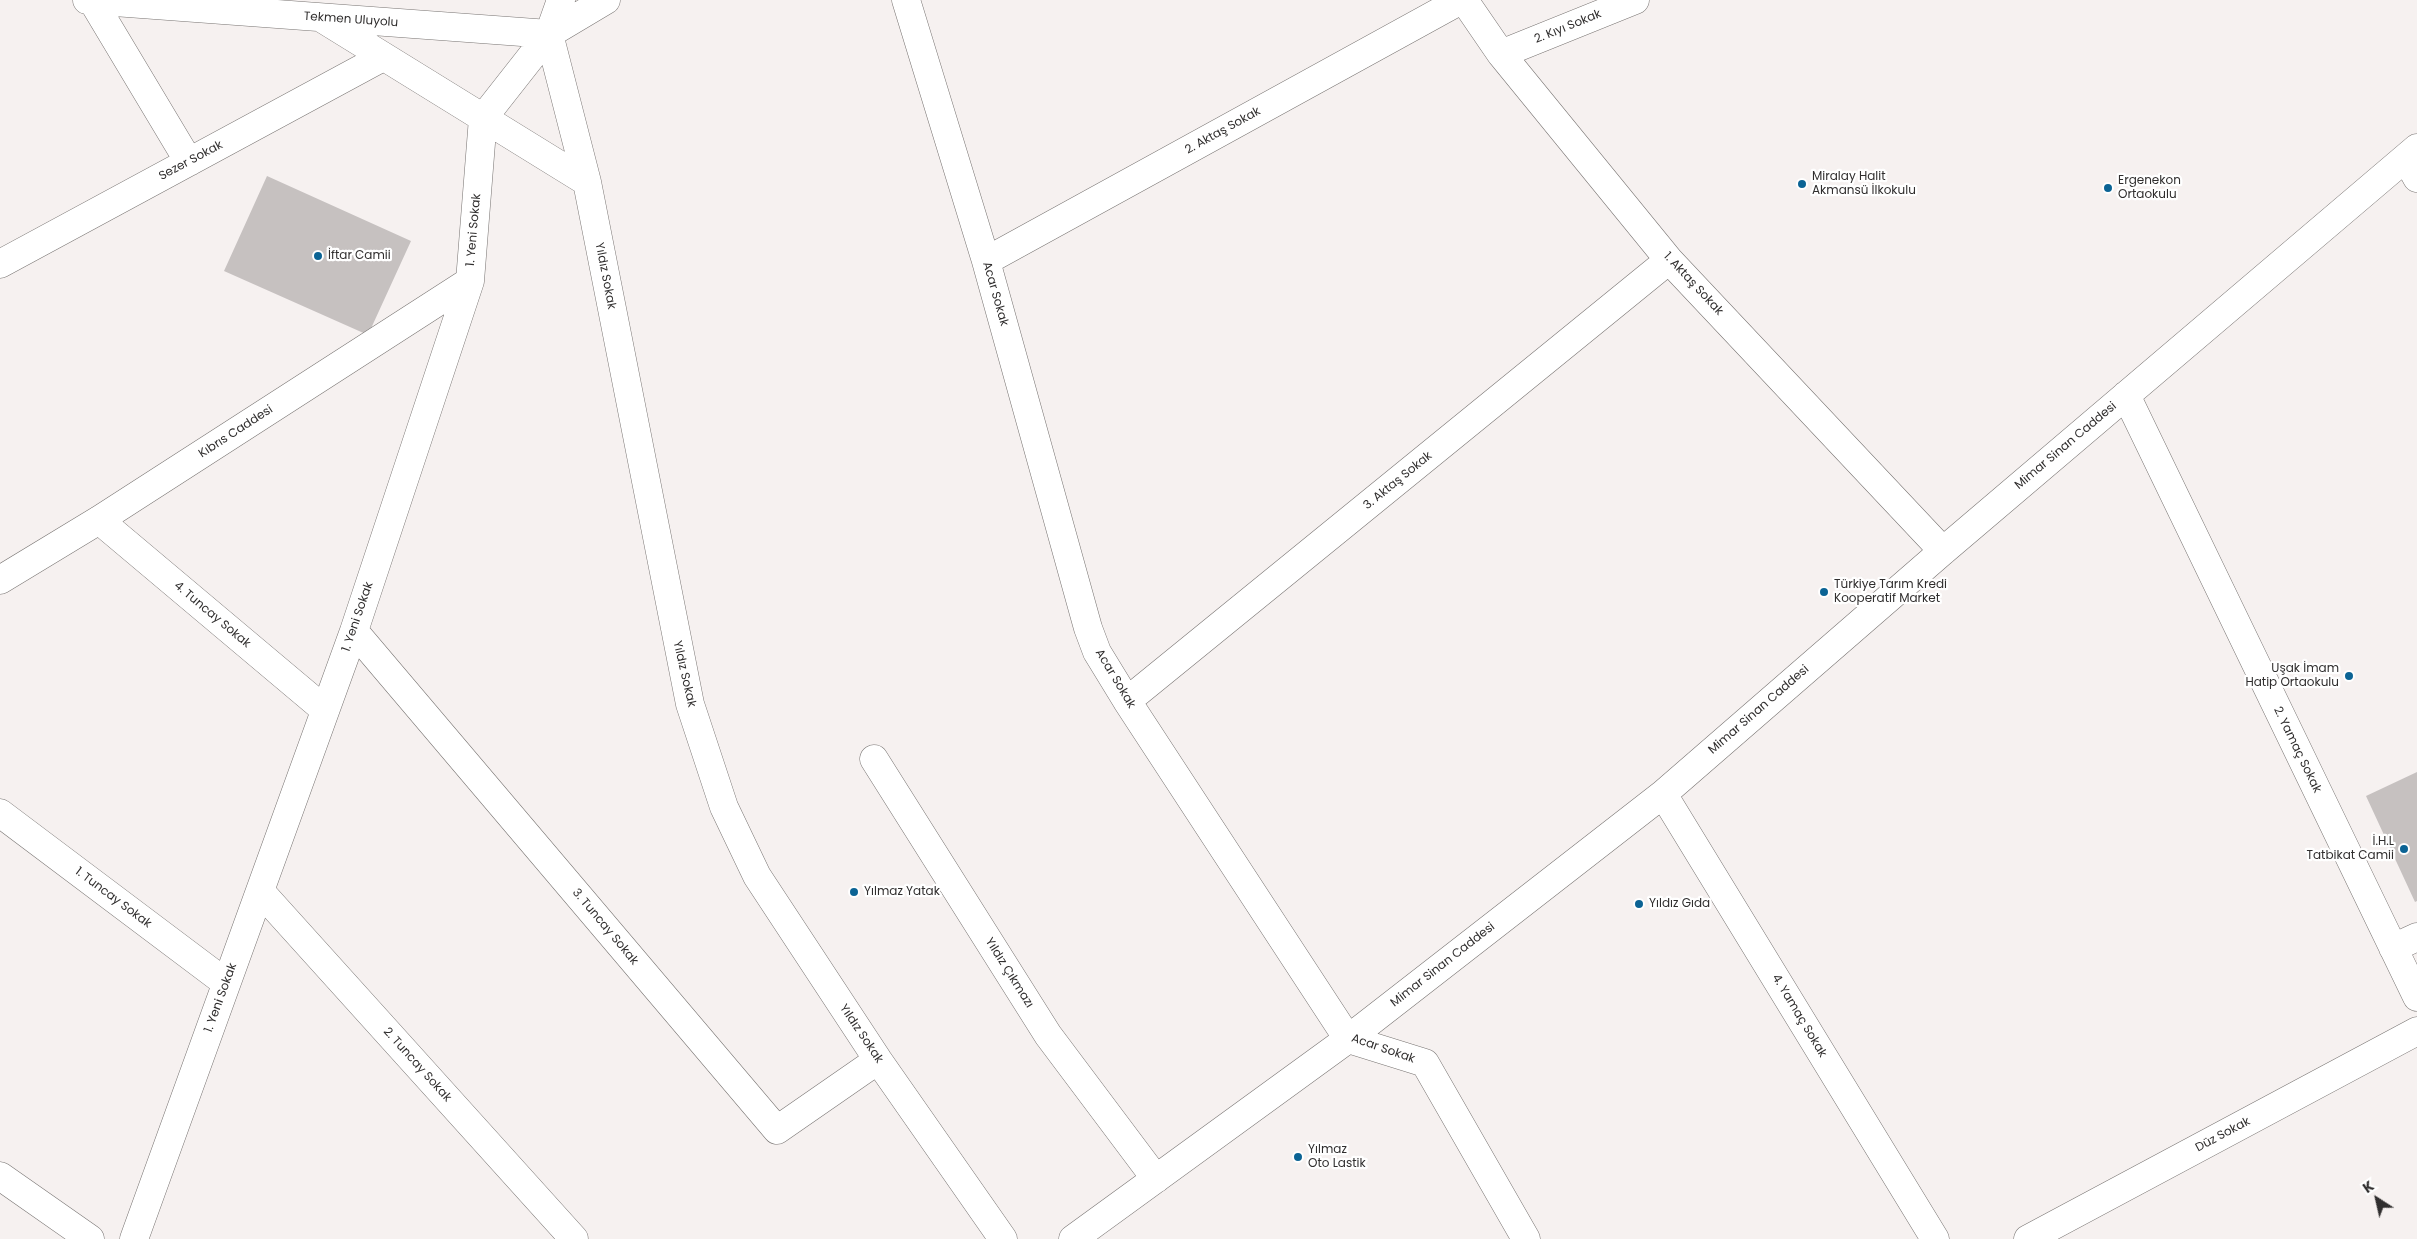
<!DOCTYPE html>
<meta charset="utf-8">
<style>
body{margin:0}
#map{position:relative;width:2417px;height:1239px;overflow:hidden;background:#f6f1f0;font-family:Poppins,sans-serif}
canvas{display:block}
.north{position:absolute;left:2352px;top:1174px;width:50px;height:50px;-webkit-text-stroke:4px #fff;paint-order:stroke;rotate:325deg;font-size:14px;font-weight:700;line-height:20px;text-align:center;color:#302e2e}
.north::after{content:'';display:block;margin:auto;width:18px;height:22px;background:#302e2e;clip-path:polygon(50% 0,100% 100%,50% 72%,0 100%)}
</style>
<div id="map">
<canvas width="2417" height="1239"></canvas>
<div class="north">K</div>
</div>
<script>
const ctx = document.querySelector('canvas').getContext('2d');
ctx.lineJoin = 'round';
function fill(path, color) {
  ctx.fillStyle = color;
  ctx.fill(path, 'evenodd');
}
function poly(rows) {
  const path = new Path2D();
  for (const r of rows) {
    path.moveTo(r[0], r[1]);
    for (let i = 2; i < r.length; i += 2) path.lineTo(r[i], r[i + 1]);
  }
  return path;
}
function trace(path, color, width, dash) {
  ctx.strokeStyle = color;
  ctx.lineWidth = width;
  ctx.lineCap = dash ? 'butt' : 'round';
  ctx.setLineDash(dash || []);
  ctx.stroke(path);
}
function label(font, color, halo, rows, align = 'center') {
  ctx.font = font + ' Poppins,sans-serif';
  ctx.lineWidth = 4.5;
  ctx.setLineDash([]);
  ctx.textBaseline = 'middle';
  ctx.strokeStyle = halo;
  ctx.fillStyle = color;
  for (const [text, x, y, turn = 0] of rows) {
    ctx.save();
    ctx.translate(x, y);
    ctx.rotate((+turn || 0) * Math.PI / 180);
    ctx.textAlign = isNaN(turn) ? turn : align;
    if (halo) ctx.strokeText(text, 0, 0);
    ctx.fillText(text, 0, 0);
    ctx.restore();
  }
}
const building = poly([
 [267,176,411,241,368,335,224,271],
 [2417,772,2417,901,2415,902,2366,796]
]);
const minor = poly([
 [87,0,549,34,606,0],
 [92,0,189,162],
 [906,0,986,261,1088,628,1097,652,1127,701,1348,1039,1425,1063,1526,1239],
 [1464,0,1501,54,1669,260,1943,551],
 [323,19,587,182],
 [549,34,587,182,690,704,724,807,757,876,878,1060,1003,1239],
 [1501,54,1635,0],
 [2406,158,2417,178],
 [986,261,1461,0],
 [0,264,383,57],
 [2126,395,2417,997],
 [99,520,325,710],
 [0,580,99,520,470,281],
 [354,631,777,1130,878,1060],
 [1127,701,1669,260],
 [874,759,1048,1035,1156,1179],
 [1663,794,1935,1239],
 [0,813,226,983],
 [260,891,574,1239],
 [2393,948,2417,937],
 [0,1176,90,1239],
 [134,1239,354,631,470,281,483,118,549,34,561,0],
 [1073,1239,1348,1039,1663,794,1943,551,2417,148],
 [2028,1239,2417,1031]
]);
const markers = [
 [1802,184,5,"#0b6394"],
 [2108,188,5,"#0b6394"],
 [318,256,5,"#0b6394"],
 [1824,592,5,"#0b6394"],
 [2349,676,5,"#0b6394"],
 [2404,849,5,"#0b6394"],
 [854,892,5,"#0b6394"],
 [1639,904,5,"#0b6394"],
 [1298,1157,5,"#0b6394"]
];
const streetNames = [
 ["Tekmen Uluyolu",351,20,4],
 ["2. Kıyı Sokak",1568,27,-22],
 ["2. Aktaş Sokak",1223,131,-29],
 ["Sezer Sokak",191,161,-28],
 ["1. Yeni Sokak",474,230,-85],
 ["Yıldız Sokak",605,276,79],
 ["1. Aktaş Sokak",1693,284,47],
 ["Acar Sokak",995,294,74],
 ["Kıbrıs Caddesi",236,432,-33],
 ["Mimar Sinan Caddesi",2066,446,-40],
 ["3. Aktaş Sokak",1398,481,-39],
 ["4. Tuncay Sokak",212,615,40],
 ["1. Yeni Sokak",358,617,-71],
 ["Yıldız Sokak",684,674,77],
 ["Acar Sokak",1115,679,59],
 ["Mimar Sinan Caddesi",1759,710,-41],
 ["2. Yamaç Sokak",2297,750,64],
 ["1. Tuncay Sokak",113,898,37],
 ["3. Tuncay Sokak",605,927,50],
 ["Mimar Sinan Caddesi",1443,965,-38],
 ["Yıldız Çıkmazı",1009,973,58],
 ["1. Yeni Sokak",221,998,-70],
 ["4. Yamaç Sokak",1799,1016,59],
 ["Yıldız Sokak",861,1034,56],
 ["Acar Sokak",1383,1049,19],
 ["2. Tuncay Sokak",417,1065,48],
 ["Düz Sokak",2223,1135,-28]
];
const poiNames = [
 ["Miralay Halit",1812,177],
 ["Akmansü İlkokulu",1812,191],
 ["Ergenekon",2118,181],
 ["Ortaokulu",2118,195],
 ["İftar Camii",328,256],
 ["Türkiye Tarım Kredi",1834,585],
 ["Kooperatif Market",1834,599],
 ["Uşak İmam",2339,669,"right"],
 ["Hatip Ortaokulu",2339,683,"right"],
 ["İ.H.L",2394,842,"right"],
 ["Tatbikat Camii",2394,856,"right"],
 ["Yılmaz Yatak",864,892],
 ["Yıldız Gıda",1649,904],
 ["Yılmaz",1308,1150],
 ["Oto Lastik",1308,1164]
];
fill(building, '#c6c1c0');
trace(minor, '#787472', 29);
trace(minor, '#fff', 28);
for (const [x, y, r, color] of markers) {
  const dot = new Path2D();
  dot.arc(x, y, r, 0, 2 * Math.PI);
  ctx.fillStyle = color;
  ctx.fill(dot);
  trace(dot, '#fff', 2);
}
label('12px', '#302e2e', '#fff', streetNames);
label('12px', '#302e2e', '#fff', poiNames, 'left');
</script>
